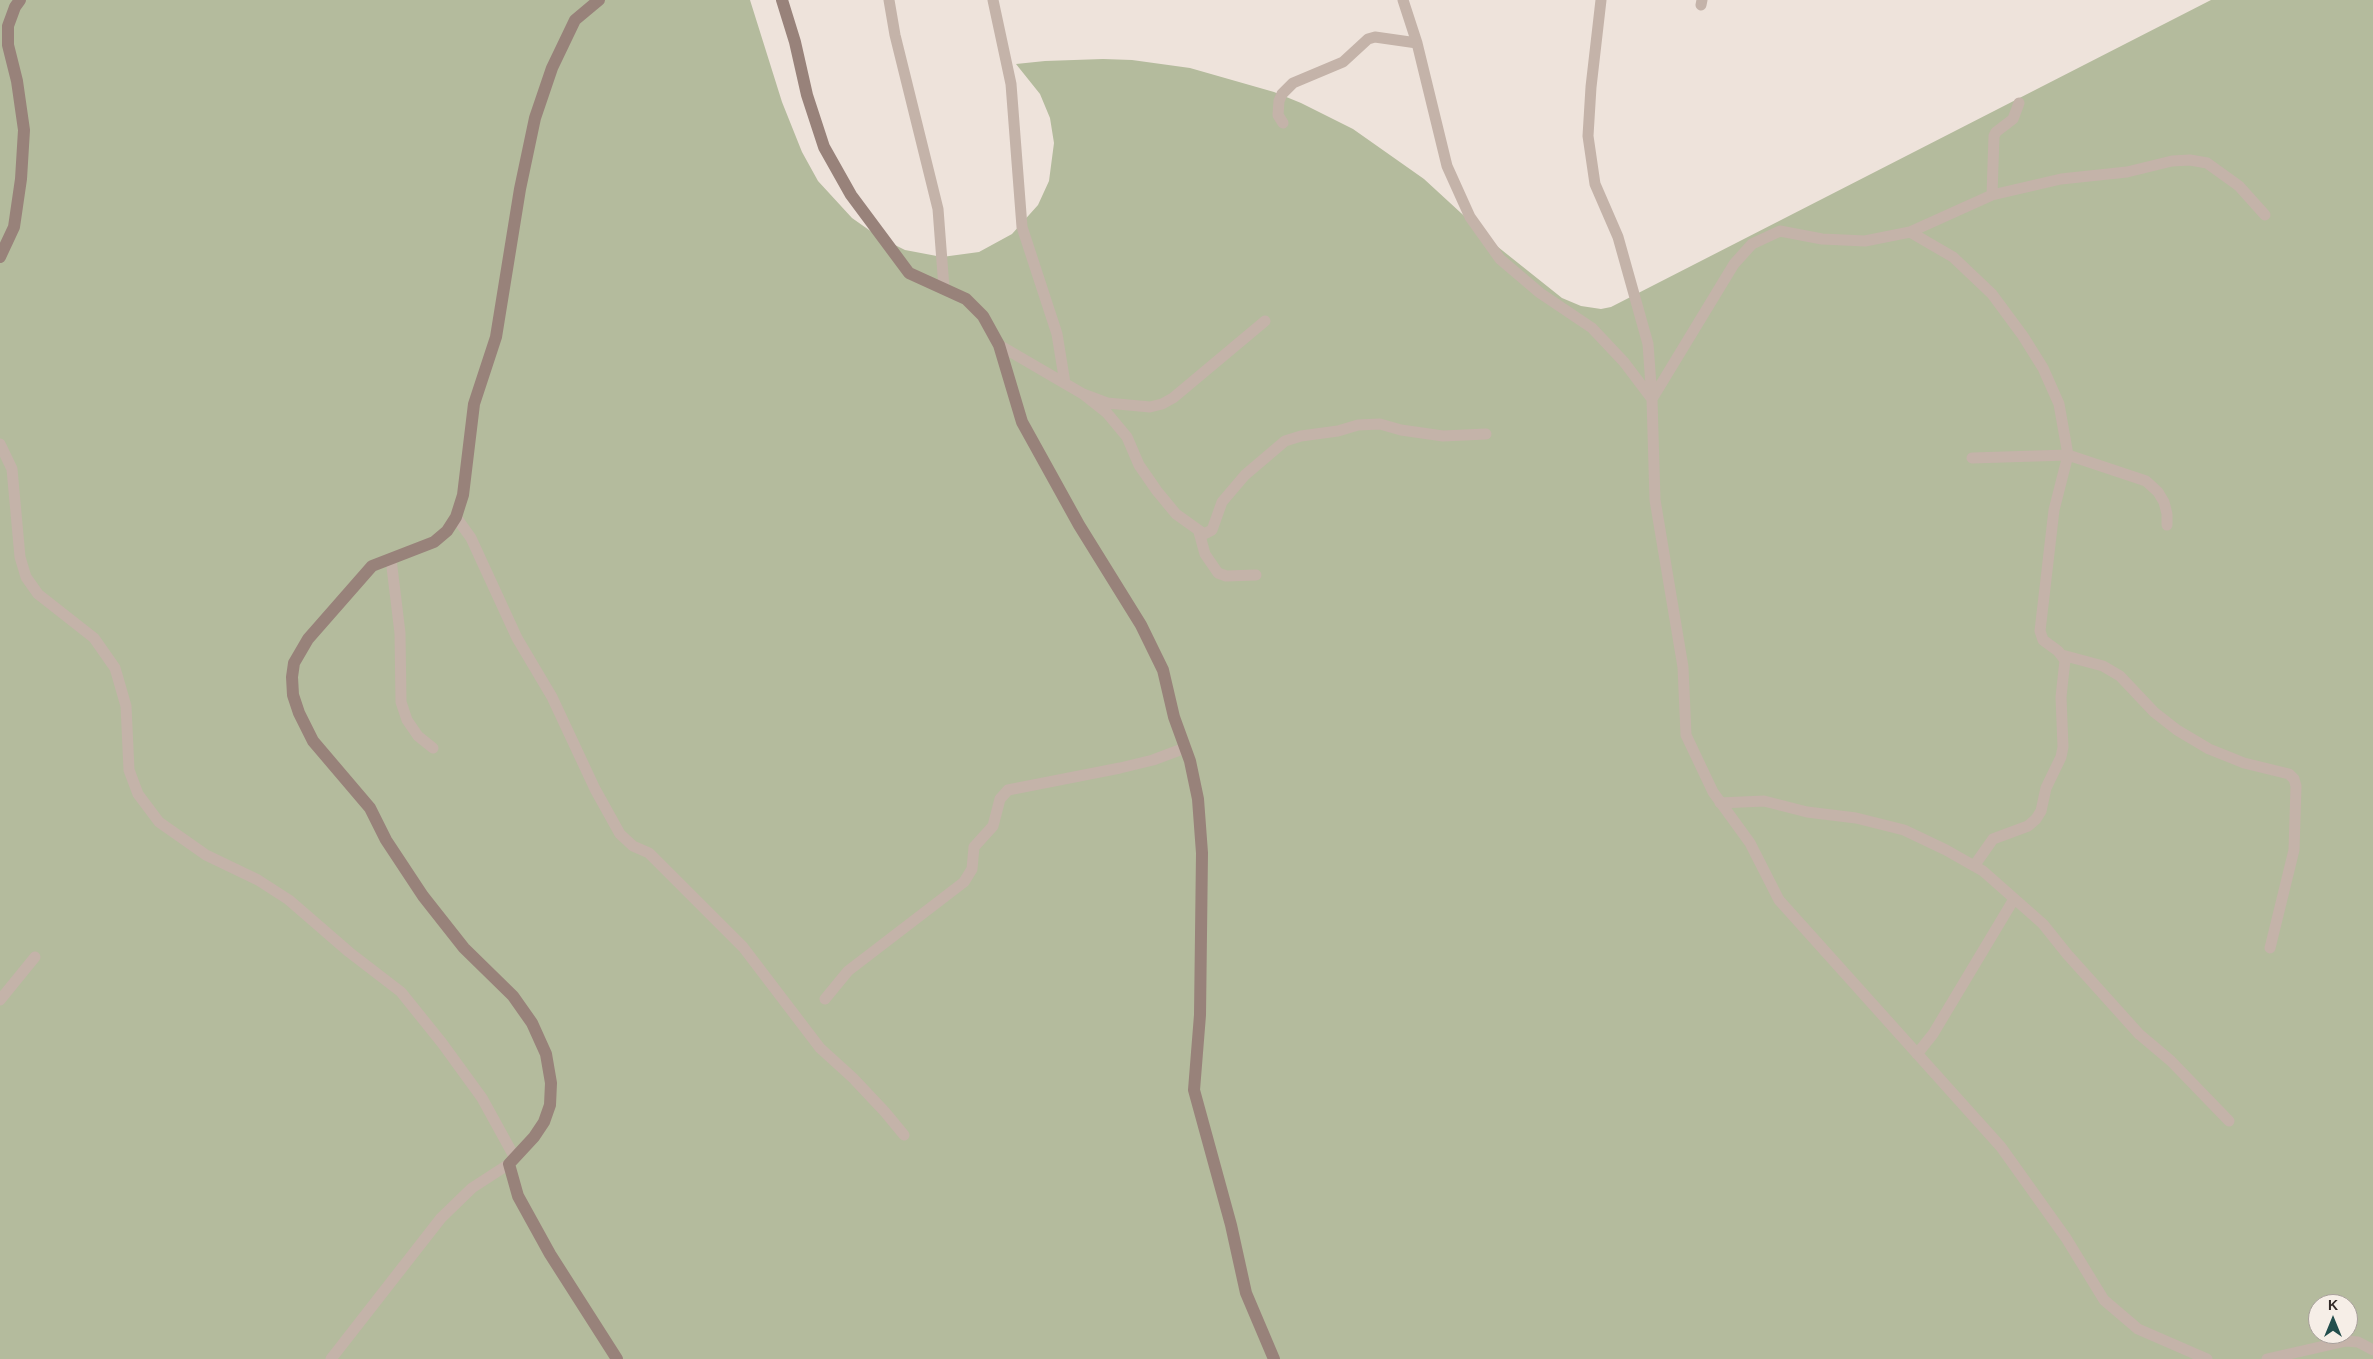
<!DOCTYPE html>
<style>
body{margin:0}
#map{position:relative;width:2373px;height:1359px;overflow:hidden;background:#eee3db;font-family:Helvetica,sans-serif}
canvas{display:block}
.north{position:absolute;left:2308px;top:1294px;width:50px;height:50px;box-sizing:border-box;background:#f6eee7;border:1px solid #a8a09b;border-radius:50%;rotate:0deg;font-size:14px;font-weight:700;line-height:20px;text-align:center;color:#322a28}
.north::after{content:'';display:block;margin:auto;width:18px;height:22px;background:#234e4d;clip-path:polygon(50% 0,100% 100%,50% 72%,0 100%)}
</style>
<div id="map">
<canvas width="2373" height="1359"></canvas>
<div class="north">K</div>
</div>
<script>
const ctx = document.querySelector('canvas').getContext('2d');
ctx.lineJoin = 'round';
function fill(path, color) {
  ctx.fillStyle = color;
  ctx.fill(path, 'evenodd');
}
function poly(rows) {
  const path = new Path2D();
  for (const r of rows) {
    path.moveTo(r[0], r[1]);
    for (let i = 2; i < r.length; i += 2) path.lineTo(r[i], r[i + 1]);
  }
  return path;
}
function trace(path, color, width, dash) {
  ctx.strokeStyle = color;
  ctx.lineWidth = width;
  ctx.lineCap = dash ? 'butt' : 'round';
  ctx.setLineDash(dash || []);
  ctx.stroke(path);
}
const green = poly([
 [0,0,750,0,782,102,802,152,818,181,852,218,879,237,905,250,942,257,979,252,1012,234,1038,205,1049,181,1054,143,1050,118,1040,94,1016,64,1045,61,1103,59,1132,60,1190,68,1274,92,1301,103,1353,129,1424,179,1498,247,1562,298,1581,306,1601,309,1611,307,2211,0,2373,0,2373,1359,0,1359],
 [2318,1304,2348,1304,2348,1334,2318,1334]
]);
const street = poly([
 [889,0,895,35,938,209,944,288],
 [993,0,1011,84,1022,227,1057,334,1065,383],
 [1403,0,1417,43,1447,166,1470,217,1500,259,1540,293,1592,328,1624,362,1652,399],
 [1601,0,1591,87,1588,136,1595,184,1618,237,1648,344,1652,399,1655,500,1683,667,1686,735,1713,792,1750,843,1779,900,2001,1147,2066,1238,2104,1300,2138,1329,2207,1359],
 [1701,5,1702,0],
 [1283,123,1278,115,1279,101,1282,94,1293,83,1343,62,1368,39,1375,37,1417,43],
 [1992,195,1994,136,1996,132,2013,119,2019,103],
 [1910,232,1953,257,1992,294,2023,336,2043,368,2059,404,2068,455,2146,481,2158,492,2164,502,2167,514,2167,525],
 [999,345,1083,394,1107,403,1150,407,1162,404,1173,398,1265,321],
 [1083,394,1107,413,1127,437,1139,465,1157,491,1176,514,1204,534,1212,530,1222,502,1245,475,1285,441,1301,436,1338,431,1358,425,1380,424,1401,430,1443,436,1486,434],
 [1652,399,1734,264,1752,244,1780,231,1822,239,1865,241,1910,232,1992,195,2061,179,2127,172,2172,161,2190,160,2207,163,2239,186,2265,215],
 [0,444,12,469,20,557,26,577,38,594,94,638,115,668,126,706,129,770,138,794,159,822,206,855,258,880,289,900,349,952,401,992,442,1043,482,1098,515,1158],
 [1972,458,2068,455,2054,510,2040,631,2043,640,2058,651,2065,660,2061,697,2063,747,2061,757,2046,788,2041,811,2036,819,2028,826,1993,839,1974,866],
 [456,517,471,538,517,638,552,697,595,789,620,834,633,846,649,853,743,947,820,1048,853,1078,885,1112,904,1135],
 [1199,532,1205,554,1218,573,1226,576,1256,575],
 [391,559,400,633,401,702,407,720,418,736,433,748],
 [2062,655,2103,666,2120,676,2154,712,2177,730,2209,749,2244,763,2289,774,2294,779,2296,786,2294,850,2270,948],
 [1720,803,1764,801,1807,812,1856,818,1904,830,1946,850,1983,871,2043,924,2067,954,2139,1034,2171,1061,2229,1121],
 [825,999,848,971,964,882,972,869,974,847,993,826,1000,799,1008,790,1120,768,1153,760,1185,748],
 [0,1000,35,957],
 [1917,1054,1933,1034,2014,899],
 [331,1359,441,1218,472,1188,509,1164],
 [2267,1359,2346,1341,2358,1342,2373,1350]
]);
const secondary = poly([
 [599,0,575,20,552,68,535,118,520,189,496,337,474,404,463,495,456,517,447,531,434,542,372,566,308,639,294,663,292,677,293,695,299,713,313,741,370,808,386,840,423,896,464,948,513,996,532,1023,546,1054,551,1083,550,1105,544,1122,534,1137,509,1164,518,1196,550,1254,617,1359],
 [782,0,795,42,807,95,824,147,851,195,909,273,966,299,983,316,999,345,1022,422,1079,525,1141,625,1163,670,1174,717,1190,761,1198,799,1202,853,1200,1015,1194,1090,1231,1225,1246,1293,1274,1359],
 [0,257,14,227,21,179,24,130,17,81,8,45,8,26,15,7,20,0]
]);
fill(green, '#b4bb9d');
trace(street, '#c4b3a9', 11);
trace(secondary, '#98827a', 12);
</script>
